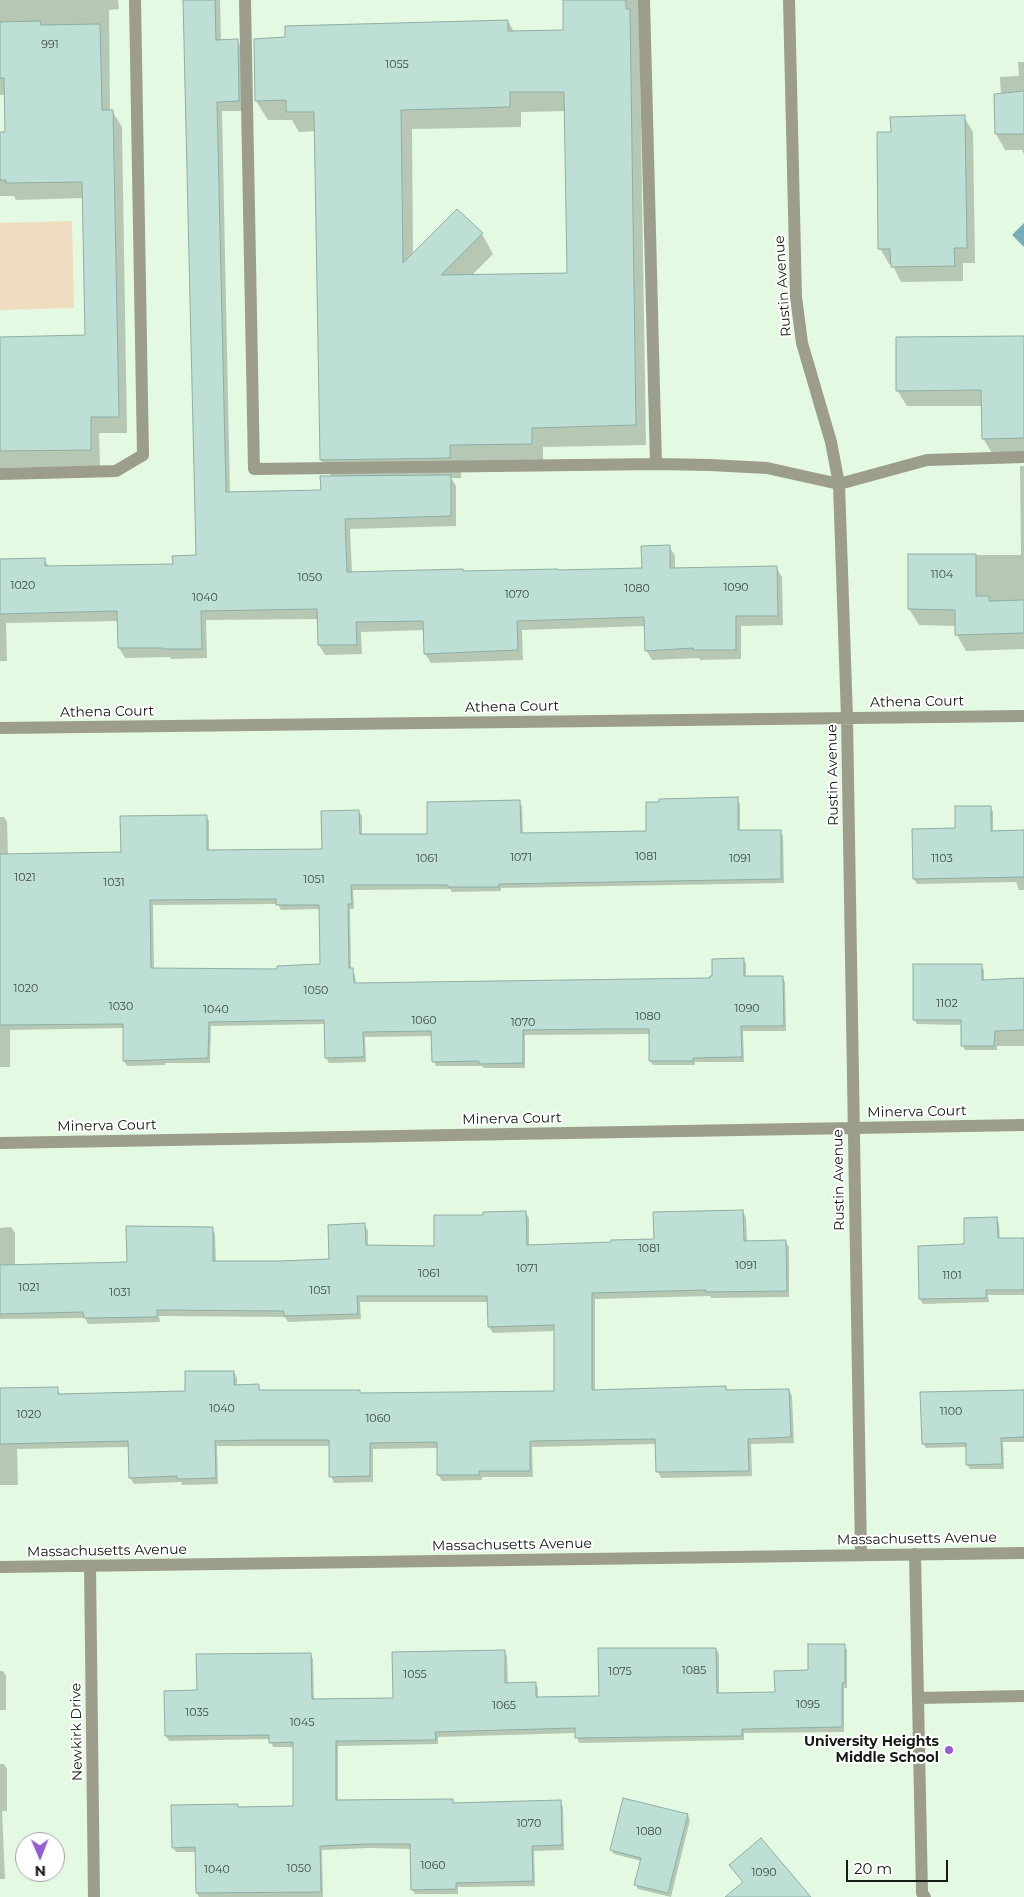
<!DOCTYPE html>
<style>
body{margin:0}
#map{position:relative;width:1024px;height:1897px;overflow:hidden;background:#e4f9e1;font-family:Montserrat,sans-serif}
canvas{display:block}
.north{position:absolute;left:15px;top:1832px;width:50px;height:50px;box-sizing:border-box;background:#fff;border:1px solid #a1a4a1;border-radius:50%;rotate:179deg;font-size:14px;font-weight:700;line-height:20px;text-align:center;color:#141b13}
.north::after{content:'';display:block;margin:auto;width:18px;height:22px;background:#955dd5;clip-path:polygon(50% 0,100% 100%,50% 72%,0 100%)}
.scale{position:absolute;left:846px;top:1860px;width:102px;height:22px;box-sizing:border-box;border:2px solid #141b13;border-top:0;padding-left:6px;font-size:15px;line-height:18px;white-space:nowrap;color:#141b13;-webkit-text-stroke:4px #fff;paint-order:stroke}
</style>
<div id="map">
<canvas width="1024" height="1897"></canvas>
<div class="north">N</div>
<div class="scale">20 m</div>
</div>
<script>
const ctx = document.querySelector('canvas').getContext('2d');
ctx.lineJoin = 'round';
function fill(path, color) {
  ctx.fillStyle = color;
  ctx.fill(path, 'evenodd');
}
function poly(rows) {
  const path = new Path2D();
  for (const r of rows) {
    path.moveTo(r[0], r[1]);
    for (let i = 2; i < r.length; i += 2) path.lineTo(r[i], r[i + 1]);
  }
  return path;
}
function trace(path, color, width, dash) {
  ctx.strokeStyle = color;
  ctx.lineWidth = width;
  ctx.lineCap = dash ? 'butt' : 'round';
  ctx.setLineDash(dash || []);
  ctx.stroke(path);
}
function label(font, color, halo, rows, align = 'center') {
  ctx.font = font + ' Montserrat,sans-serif';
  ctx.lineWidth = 4;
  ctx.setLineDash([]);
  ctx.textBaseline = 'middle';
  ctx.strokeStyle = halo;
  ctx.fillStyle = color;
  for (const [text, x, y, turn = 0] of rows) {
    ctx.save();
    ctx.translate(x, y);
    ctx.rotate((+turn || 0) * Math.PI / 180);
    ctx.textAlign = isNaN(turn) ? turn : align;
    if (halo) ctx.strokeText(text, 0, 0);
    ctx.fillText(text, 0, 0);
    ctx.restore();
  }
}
const green = poly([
 [72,221,74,308,0,310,0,223]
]);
const water = poly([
 [1024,223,1024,247,1012,235]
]);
const shadow = poly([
 [0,0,118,0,119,9,109,10,110,111,112,111,122,127,127,433,99,433,100,466,0,468,0,338,87,336,83,198,16,200,14,196,0,196,0,133,6,133,5,95,0,95],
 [185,0,220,0,221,41,237,41,243,50,244,111,222,111,230,494,322,491,332,477,321,460,316,131,299,132,292,120,268,120,256,101,508,21,514,32,565,31,564,0,639,0,646,445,543,447,543,463,461,464,461,478,451,478,456,486,456,526,350,529,352,573,643,569,669,546,675,556,675,569,776,567,782,577,783,625,741,626,741,659,700,660,699,658,652,660,646,650,645,626,522,630,523,660,431,663,425,654,425,630,361,632,362,654,325,655,319,645,319,619,206,620,207,658,171,659,170,657,125,658,119,648,119,621,6,623,7,661,0,661,0,560,44,559,49,567,174,565,197,557],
 [566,111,568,274,471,276,493,254,482,234,413,255,412,129,521,127,521,112],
 [1018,62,1024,62,1024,154,1022,150,1005,150,996,134,1001,95,1000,77,1019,76],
 [964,117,973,132,975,263,963,263,963,281,901,282,892,264,889,264,880,248,892,133],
 [1024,337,1024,456,993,455,983,438,983,406,907,406,897,390],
 [1020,466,1024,466,1024,649,966,651,957,635,957,626,919,625,909,609,910,555,1021,555],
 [737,799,740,804,740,832,780,831,783,836,784,883,501,888,501,891,452,892,450,889,353,890,354,909,350,909,351,970,355,975,356,984,711,980,743,959,746,964,746,978,782,977,785,982,786,1031,743,1031,744,1062,695,1062,695,1065,653,1065,650,1061,650,1034,525,1035,525,1068,484,1068,482,1066,436,1066,434,1061,433,1036,365,1037,366,1062,329,1063,326,1058,325,1024,211,1026,210,1063,165,1063,165,1065,127,1066,124,1061,124,1028,10,1030,10,1067,0,1067,0,817,4,817,7,822,8,855,122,853,206,816,209,821,209,851,323,850,359,812,362,816,362,836,428,835,519,801,522,806,523,834,647,833],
 [278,904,281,910,320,909,321,966,278,970,154,970,153,905],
 [990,807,993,812,993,832,1024,831,1024,890,1019,890,1016,882,917,884,914,879,914,830,957,829],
 [981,965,984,970,984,981,1024,979,1024,1046,997,1046,997,1050,965,1050,962,1045,962,1025,917,1024,914,1019],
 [525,1212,529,1218,529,1246,655,1241,743,1212,746,1218,747,1242,785,1241,789,1247,789,1297,711,1298,710,1296,595,1299,595,1392,725,1387,727,1391,789,1390,792,1396,794,1443,751,1444,752,1476,661,1478,658,1472,657,1444,532,1447,533,1477,482,1477,482,1480,442,1481,438,1475,438,1448,373,1449,373,1482,334,1483,331,1476,330,1446,217,1446,218,1484,182,1485,181,1482,134,1484,130,1478,129,1447,17,1449,18,1485,0,1485,0,1389,57,1389,61,1395,187,1392,234,1372,237,1378,237,1386,258,1386,261,1392,359,1391,361,1394,555,1392,555,1331,493,1333,489,1327,488,1302,360,1302,361,1319,288,1322,285,1317,159,1316,160,1322,88,1324,85,1318,0,1319,0,1228,11,1227,15,1233,15,1266,129,1264,212,1228,215,1234,216,1262,330,1261,365,1225,368,1231,368,1246,435,1247,484,1216],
 [996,1218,999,1223,1000,1239,1024,1239,1024,1295,988,1295,989,1302,923,1304,920,1299,965,1245],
 [1024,1391,1024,1442,1003,1442,1004,1469,970,1469,967,1464,967,1447,926,1448,923,1443],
 [844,1645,847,1650,847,1688,844,1688,844,1732,744,1733,744,1740,579,1743,576,1733,438,1737,438,1744,338,1746,338,1802,453,1801,455,1804,560,1802,563,1807,564,1850,534,1851,535,1886,458,1887,458,1894,415,1894,412,1889,412,1849,370,1848,322,1850,323,1897,199,1897,197,1893,196,1852,176,1852,173,1847,239,1809,294,1807,294,1747,273,1747,270,1739,169,1741,166,1736,165,1692,198,1691,310,1654,313,1659,314,1700,394,1699,504,1651,507,1656,508,1684,535,1683,538,1688,538,1699,600,1698,716,1649,719,1654,719,1694,776,1693,809,1672],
 [0,1671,3,1671,6,1676,6,1710,0,1710],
 [0,1764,4,1764,7,1769,7,1811,2,1811,5,1879,0,1879],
 [688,1815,690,1820,671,1897,638,1889,635,1884,641,1861,614,1854,611,1850]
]);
const building = poly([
 [183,0,215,0,216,40,238,39,239,101,217,102,226,492,321,490,320,476,451,475,451,516,345,519,347,572,463,569,463,571,558,569,558,570,642,568,641,546,670,545,670,568,777,566,778,616,736,616,736,650,693,650,693,648,645,651,644,617,517,621,518,650,424,654,423,621,356,622,357,645,318,645,317,609,201,611,202,649,164,649,164,648,118,648,117,611,0,614,0,559,45,558,45,566,173,564,172,556,196,555,183,0],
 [563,0,626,0,626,9,630,9,636,425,532,428,532,444,450,445,450,458,320,460,314,112,286,112,286,100,255,101,254,39,285,37,285,26,508,20,508,31,563,30,563,0],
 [510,92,564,92,567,273,441,275,483,233,457,209,403,263,401,110,510,107,510,92],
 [40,21,41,25,100,24,102,110,113,110,119,417,91,417,91,450,0,451,0,337,85,335,82,182,6,183,6,180,0,180,0,132,5,132,4,78,0,78,0,22,40,21],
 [1024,91,1024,134,995,134,994,94,1024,91],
 [965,115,967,248,954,248,955,266,891,267,890,249,878,249,877,132,891,132,890,117,965,115],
 [1024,336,1024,438,982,439,981,390,896,391,896,337,1024,336],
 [908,554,976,554,976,596,989,596,989,601,1024,600,1024,633,955,635,955,610,908,609,908,554],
 [738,797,738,830,781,830,781,879,499,884,499,887,448,887,448,885,351,885,352,904,348,904,349,968,353,968,354,983,710,978,710,976,712,976,712,959,744,958,744,976,783,976,784,1026,741,1026,742,1057,693,1058,693,1061,649,1061,649,1029,604,1029,523,1030,523,1063,479,1064,479,1061,432,1062,431,1031,363,1032,364,1057,325,1058,324,1020,209,1022,208,1058,123,1061,123,1024,0,1025,0,854,121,852,120,816,207,815,207,850,322,849,321,811,359,810,360,834,427,834,427,802,520,800,521,833,646,831,646,802,659,802,659,799,738,797],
 [276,899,276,905,319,905,320,964,277,966,277,969,151,968,150,900,276,899],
 [955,806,991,806,991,831,1024,830,1024,877,913,879,912,829,955,828,955,806],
 [913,964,982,964,982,980,1024,978,1024,1030,995,1031,994,1046,961,1046,961,1020,913,1020,913,964],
 [743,1210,744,1241,786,1240,787,1291,706,1292,706,1290,592,1293,592,1390,726,1386,726,1390,789,1389,791,1437,748,1439,749,1471,656,1472,655,1439,530,1441,530,1471,479,1471,479,1475,437,1475,437,1442,370,1443,370,1476,329,1477,329,1440,260,1440,215,1441,216,1478,177,1479,177,1476,129,1478,128,1441,0,1444,0,1388,58,1387,58,1394,185,1391,185,1371,234,1371,234,1385,259,1384,259,1390,360,1390,360,1393,554,1391,554,1325,488,1327,487,1296,357,1296,358,1314,284,1316,284,1311,157,1310,157,1317,84,1318,83,1312,0,1314,0,1265,127,1262,126,1226,213,1227,213,1261,280,1261,329,1259,328,1225,365,1223,366,1245,434,1246,434,1215,483,1215,483,1212,526,1211,527,1245,611,1242,611,1240,654,1239,653,1212,743,1210],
 [997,1217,998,1238,1024,1238,1024,1290,986,1290,986,1298,919,1299,918,1246,964,1244,964,1218,997,1217],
 [1024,1390,1024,1437,1001,1438,1002,1464,966,1465,966,1443,922,1444,920,1392,1024,1390],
 [808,1644,845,1644,845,1683,842,1683,842,1727,742,1729,742,1736,575,1738,575,1728,435,1732,436,1740,336,1741,336,1800,453,1799,453,1803,561,1800,562,1845,532,1846,533,1881,456,1883,456,1889,411,1890,410,1844,366,1844,320,1846,321,1892,196,1893,195,1847,172,1848,171,1805,238,1804,238,1807,293,1806,293,1742,269,1743,269,1735,165,1736,164,1691,197,1690,196,1654,311,1653,312,1699,393,1698,392,1652,505,1650,505,1683,536,1682,536,1697,599,1696,598,1648,716,1648,717,1693,775,1692,774,1671,808,1670,808,1644],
 [623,1798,688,1814,668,1893,634,1885,641,1858,610,1850,623,1798],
 [761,1838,811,1897,725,1897,743,1882,729,1865,761,1838]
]);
const lane = poly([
 [245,0,254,469,656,464,644,0],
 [656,464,710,465,767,468,839,484,927,460,1024,457],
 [0,474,116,471,143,455,135,0],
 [915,1554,922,1893,925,1897],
 [918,1698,1024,1696]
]);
const street = poly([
 [789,0,796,297,802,343,831,442,839,484,847,718,861,1555],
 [0,728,1024,716],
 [0,1143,1024,1125],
 [90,1566,94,1897],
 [0,1567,1024,1553]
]);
const markers = [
 [949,1750,5,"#955dd5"]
];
const numberNames = [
 ["991",50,45],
 ["1055",397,65],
 ["1104",942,575],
 ["1050",310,578],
 ["1020",23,586],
 ["1090",736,588],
 ["1080",637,589],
 ["1070",517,595],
 ["1040",205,598],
 ["1081",646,857],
 ["1071",521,858],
 ["1061",427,859],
 ["1091",740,859],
 ["1103",942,859],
 ["1021",25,878],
 ["1051",314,880],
 ["1031",114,883],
 ["1020",26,989],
 ["1050",316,991],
 ["1102",947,1004],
 ["1030",121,1007],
 ["1090",747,1009],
 ["1040",216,1010],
 ["1080",648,1017],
 ["1060",424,1021],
 ["1070",523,1023],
 ["1081",649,1249],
 ["1091",746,1266],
 ["1071",527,1269],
 ["1061",429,1274],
 ["1101",952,1276],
 ["1021",29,1288],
 ["1051",320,1291],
 ["1031",120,1293],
 ["1040",222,1409],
 ["1100",951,1412],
 ["1020",29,1415],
 ["1060",378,1419],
 ["1085",694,1671],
 ["1075",620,1672],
 ["1055",415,1675],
 ["1095",808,1705],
 ["1065",504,1706],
 ["1035",197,1713],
 ["1045",302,1723],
 ["1070",529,1824],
 ["1080",649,1832],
 ["1060",433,1866],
 ["1050",299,1869],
 ["1040",217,1870],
 ["1090",764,1873]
];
const streetNames = [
 ["Rustin Avenue",783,286,-94],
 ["Athena Court",917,702,-1],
 ["Athena Court",512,707,-1],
 ["Athena Court",107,712,-1],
 ["Rustin Avenue",833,775,-91],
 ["Minerva Court",917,1112,-1],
 ["Minerva Court",512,1119,-1],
 ["Minerva Court",107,1126,-1],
 ["Rustin Avenue",839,1180,-91],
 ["Massachusetts Avenue",917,1539,-1],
 ["Massachusetts Avenue",512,1545,-1],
 ["Massachusetts Avenue",107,1551,-1],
 ["Newkirk Drive",77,1732,-91]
];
const poiNames = [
 ["University Heights",939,1742],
 ["Middle School",939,1758]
];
fill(green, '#efdcc1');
fill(water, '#75aeb6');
fill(shadow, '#0003');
fill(building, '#bedfd5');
trace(building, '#8eaea4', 1);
trace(lane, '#9c9d8a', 12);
trace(street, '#9c9d8a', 12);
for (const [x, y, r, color] of markers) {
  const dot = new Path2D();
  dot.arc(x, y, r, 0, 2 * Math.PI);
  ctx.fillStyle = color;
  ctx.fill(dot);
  trace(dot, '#fff', 2);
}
label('11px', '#3e4c44', null, numberNames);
label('14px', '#141b13', '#fff', streetNames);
label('bold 14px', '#141b13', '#fff', poiNames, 'right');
</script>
